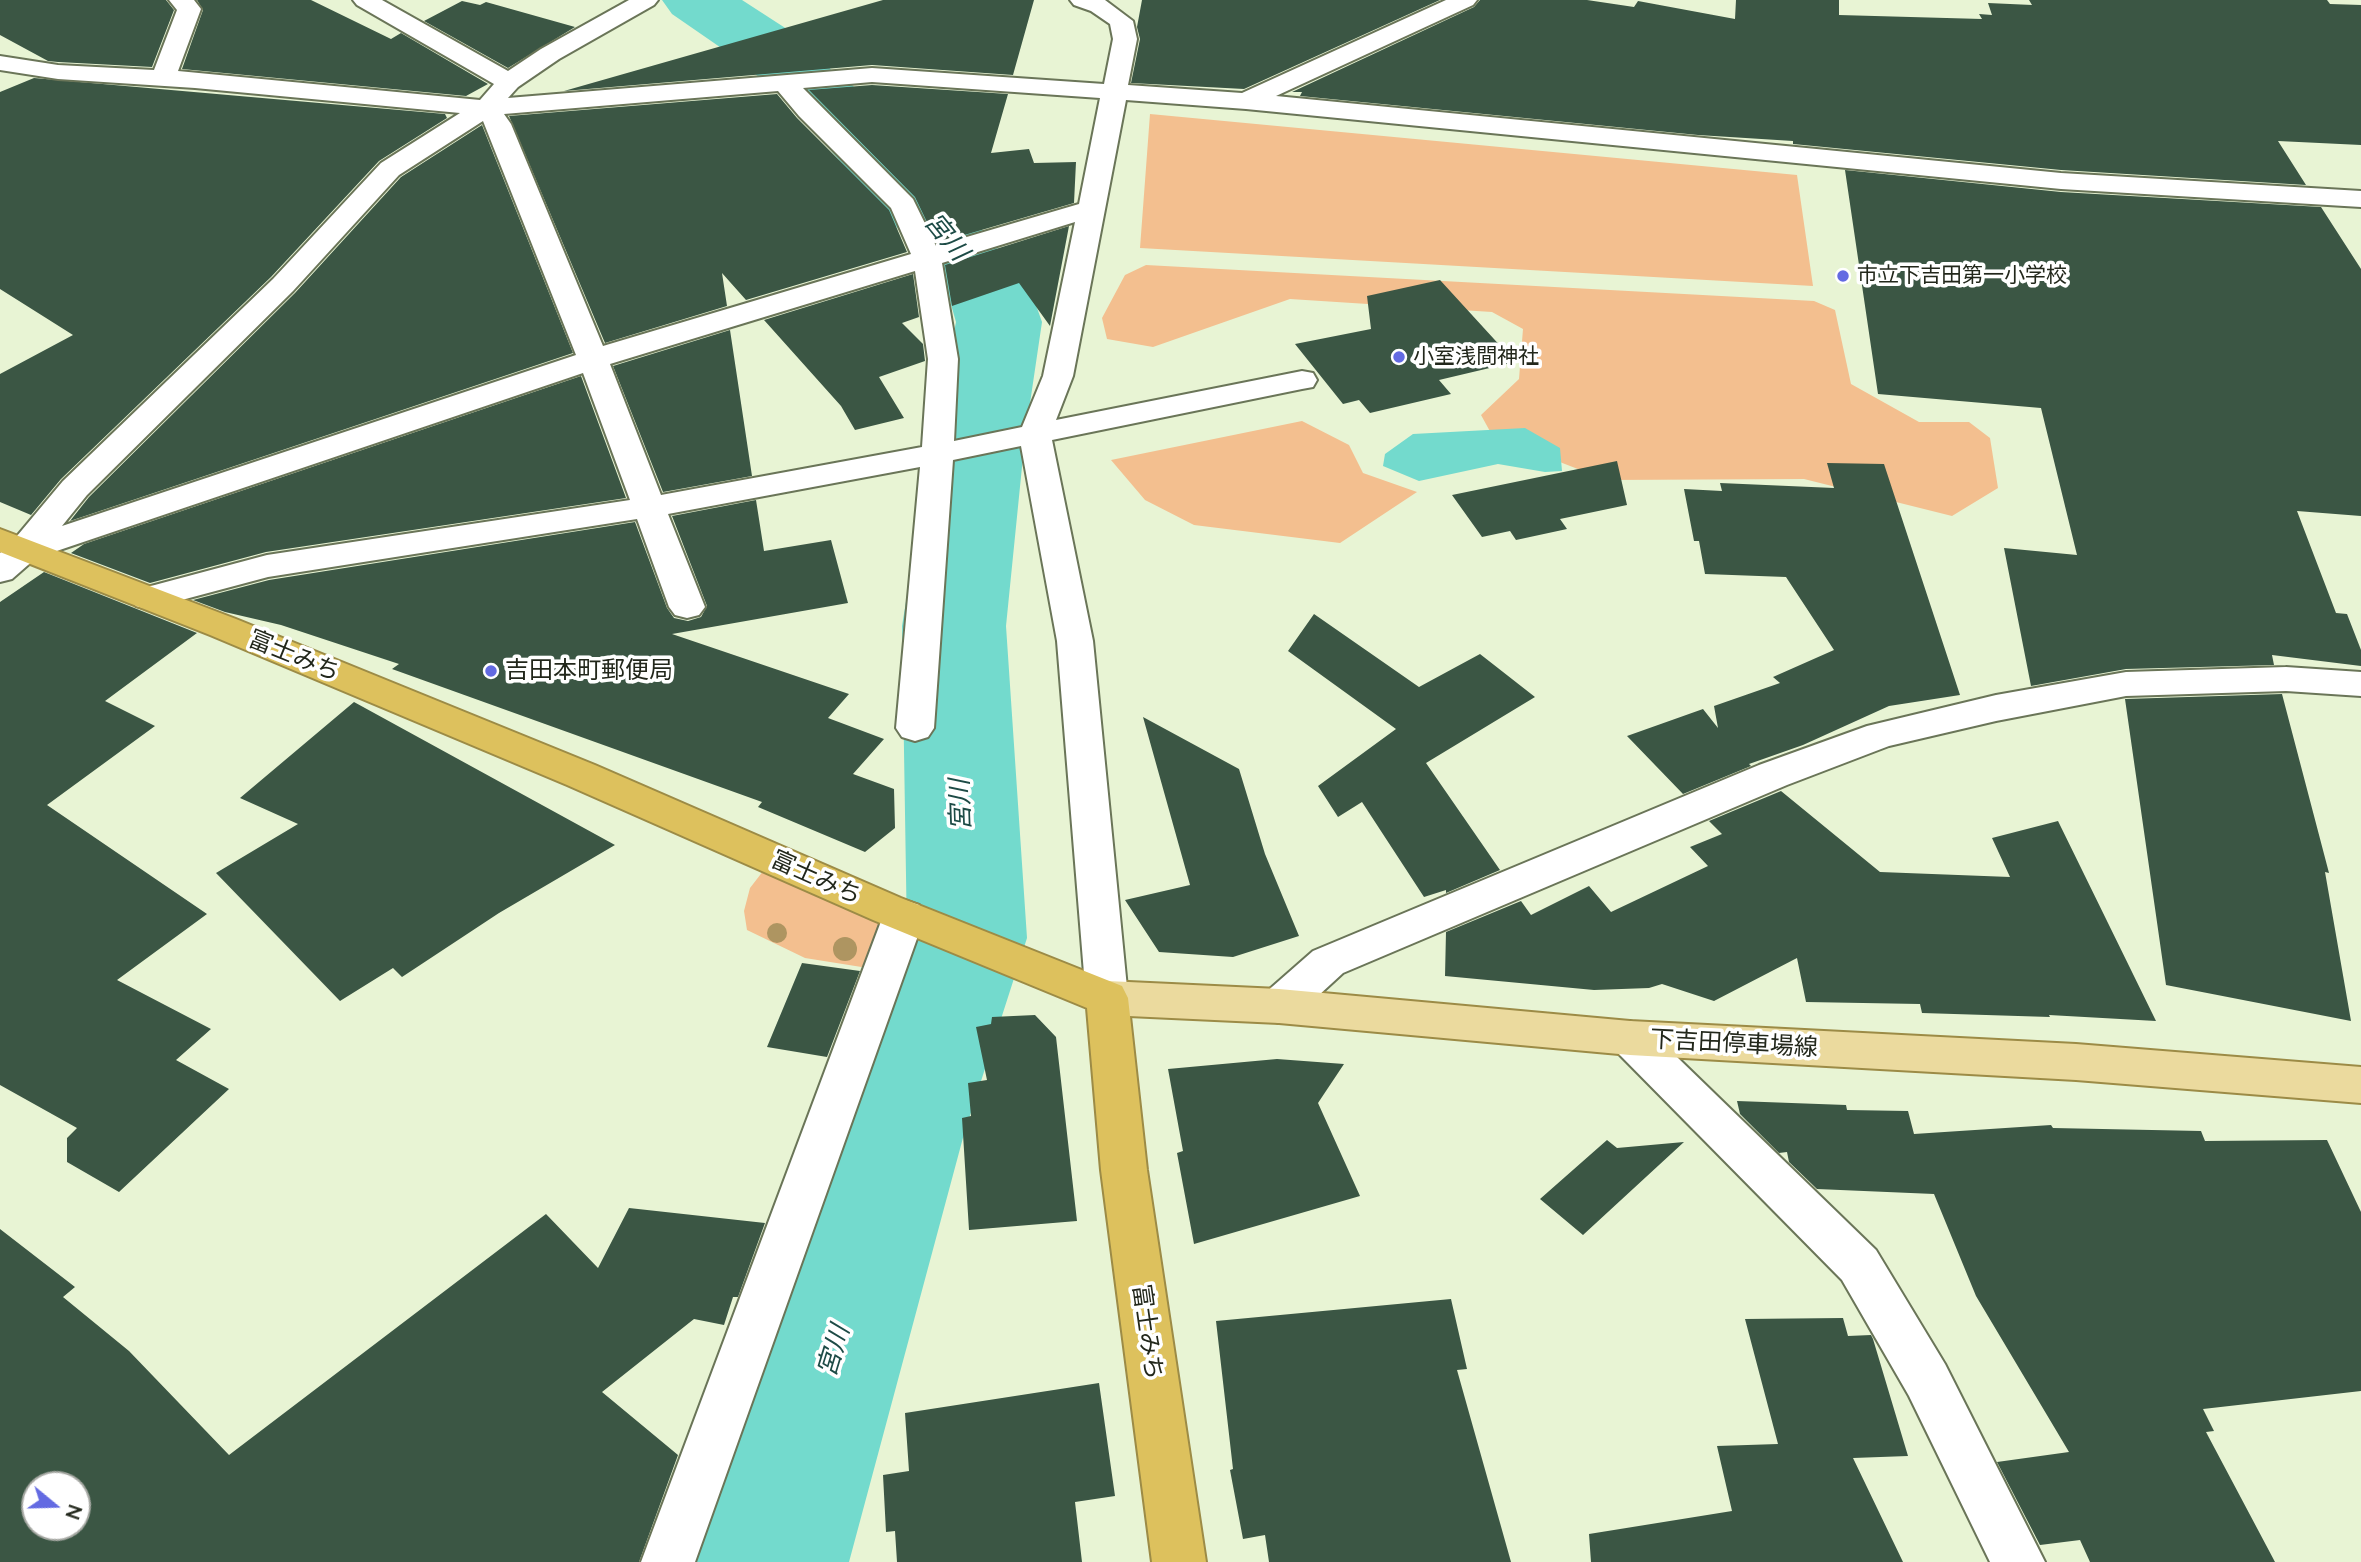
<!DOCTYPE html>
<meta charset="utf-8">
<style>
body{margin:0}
#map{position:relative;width:2361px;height:1562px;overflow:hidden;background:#e8f4d4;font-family:Mulish,sans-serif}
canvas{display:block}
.north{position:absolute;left:21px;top:1471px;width:70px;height:70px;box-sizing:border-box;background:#fff;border:2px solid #a7a9a4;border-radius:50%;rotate:109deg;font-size:19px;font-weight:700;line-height:28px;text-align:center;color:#22271b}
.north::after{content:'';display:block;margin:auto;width:24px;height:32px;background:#636ae2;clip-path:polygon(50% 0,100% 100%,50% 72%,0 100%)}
</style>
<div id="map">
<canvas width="2361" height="1562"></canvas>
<div class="north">N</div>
</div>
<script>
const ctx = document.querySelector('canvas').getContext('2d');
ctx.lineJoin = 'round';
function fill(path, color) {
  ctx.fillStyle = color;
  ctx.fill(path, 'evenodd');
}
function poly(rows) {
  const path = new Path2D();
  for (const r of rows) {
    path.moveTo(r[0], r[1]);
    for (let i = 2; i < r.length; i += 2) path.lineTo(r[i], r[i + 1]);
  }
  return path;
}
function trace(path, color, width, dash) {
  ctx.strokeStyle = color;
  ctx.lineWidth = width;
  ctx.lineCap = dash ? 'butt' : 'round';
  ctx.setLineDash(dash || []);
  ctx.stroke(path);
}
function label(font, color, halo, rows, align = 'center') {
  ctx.font = font + ' Mulish,"Noto Sans JP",sans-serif';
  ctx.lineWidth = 7;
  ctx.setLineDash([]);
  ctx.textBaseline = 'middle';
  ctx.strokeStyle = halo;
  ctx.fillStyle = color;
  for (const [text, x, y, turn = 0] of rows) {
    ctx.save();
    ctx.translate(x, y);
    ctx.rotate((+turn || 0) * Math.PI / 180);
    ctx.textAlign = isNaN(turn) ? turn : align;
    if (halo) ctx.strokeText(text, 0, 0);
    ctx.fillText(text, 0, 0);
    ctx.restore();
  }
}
const green = poly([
 [1150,114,1797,175,1813,286,1140,248],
 [1146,265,1814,301,1835,310,1851,384,1919,422,1969,422,1990,438,1998,488,1952,516,1804,479,1606,480,1547,457,1508,464,1481,415,1519,379,1523,329,1492,312,1290,299,1153,347,1107,339,1102,318,1125,275],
 [1302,421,1349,445,1363,473,1417,492,1340,543,1194,525,1145,500,1111,460],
 [767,866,894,919,874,969,805,958,747,930,744,911,750,888]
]);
const water = poly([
 [1525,428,1560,448,1562,471,1545,472,1498,464,1419,481,1383,466,1385,454,1413,434]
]);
const river = poly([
 [662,0,742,0,793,33,823,58,831,70,840,72,955,196,1031,291,1042,322,1025,437,1006,626,1027,938,964,1134,849,1562,693,1562,832,1134,907,938,902,626,933,437,956,322,948,294,899,230,779,90,771,88,743,63,672,14,662,0]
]);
const building = poly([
 [0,0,166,0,174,10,152,67,58,62,48,61,0,35],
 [197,0,311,0,391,39,401,33,488,84,466,96,182,69,203,10],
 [883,0,1034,0,1013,75,872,65,564,91],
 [1142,0,1440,0,1244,89,1131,83,1140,39,1137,27],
 [1480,0,1587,0,1634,7,1638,1,1735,19,1736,0,1839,0,1839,15,1982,19,1979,14,1992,15,1988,3,2032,5,2029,0,2327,0,2330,4,2361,5,2361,145,2278,141,2306,185,2061,170,1793,144,1793,141,1698,135,1300,96,1302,92,1292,92,1474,7],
 [462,1,480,5,486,2,575,27,508,68,424,21],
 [34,78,445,114,447,118,379,161,271,277,61,479,31,515,0,502,0,374,73,335,0,289,0,92],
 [872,85,1008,94,991,153,1029,149,1034,163,1076,162,1074,203,937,243,915,197,809,90],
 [777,94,797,118,889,210,907,252,746,300,722,273,727,306,605,343,509,116],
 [482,125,573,353,70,521,89,497,295,293,401,177],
 [1845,170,2061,192,2321,207,2361,269,2361,516,2297,511,2336,613,2347,614,2361,650,2361,666,2272,655,2274,665,2126,669,2031,686,2004,548,2077,555,2041,408,1878,394],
 [1069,226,1050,326,1019,283,952,306,945,265],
 [913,274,919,317,902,323,923,344,925,361,879,377,904,418,855,430,841,406,764,320],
 [1440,280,1515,362,1439,380,1451,394,1370,413,1359,400,1343,404,1295,344,1371,329,1367,296],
 [730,330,752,476,663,492,613,366],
 [581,376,626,498,266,552,150,583,71,553,84,544],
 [1617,461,1627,505,1560,519,1567,529,1516,540,1510,531,1482,537,1452,495],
 [1827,463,1884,464,1960,695,1889,706,1803,745,1749,764,1751,766,1683,794,1627,736,1703,709,1718,728,1714,706,1780,683,1773,677,1834,650,1786,577,1705,574,1699,541,1694,541,1684,489,1722,491,1720,483,1834,488],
 [756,500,764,551,831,540,848,603,672,634,849,694,828,718,884,739,853,774,894,789,895,828,865,852,758,807,762,802,392,669,399,664,281,625,225,612,193,600,269,580,635,522,667,608,674,618,688,621,701,617,707,606,672,516],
 [44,572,197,633,105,701,155,726,47,805,207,914,117,980,211,1029,176,1060,229,1089,119,1192,67,1162,67,1138,77,1128,0,1085,0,602],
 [1314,614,1419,687,1480,654,1535,697,1426,763,1500,870,1446,893,1446,890,1424,897,1362,802,1338,817,1318,786,1396,729,1288,651],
 [2282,694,2329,873,2325,872,2351,1021,2166,985,2125,699],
 [354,702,615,845,499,913,402,977,393,968,340,1001,216,873,298,824,240,798],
 [1143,717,1239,769,1265,854,1299,936,1233,957,1159,952,1125,900,1190,885],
 [1781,791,1880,872,2010,877,1992,838,2058,821,2156,1021,2049,1015,2050,1017,1922,1013,1920,1004,1806,1002,1797,958,1714,1001,1662,984,1649,988,1594,990,1445,976,1446,932,1521,901,1531,915,1589,886,1611,912,1708,866,1690,847,1722,834,1709,821],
 [802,963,860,971,827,1057,767,1047],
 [1035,1015,1056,1037,1077,1221,969,1230,962,1118,971,1116,968,1083,987,1080,976,1027,991,1024,992,1017],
 [1277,1059,1344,1064,1318,1103,1360,1196,1194,1244,1177,1153,1183,1151,1168,1069],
 [1737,1101,1846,1105,1847,1110,1908,1111,1914,1134,2051,1125,2053,1128,2201,1131,2205,1141,2327,1140,2361,1212,2361,1391,2203,1409,2214,1431,2206,1432,2275,1562,2090,1562,2080,1540,2040,1545,1997,1462,2069,1452,1976,1296,1934,1194,1817,1189,1789,1162,1787,1152,1779,1153,1740,1114],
 [1607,1140,1617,1148,1684,1142,1583,1235,1540,1199],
 [629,1208,765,1223,738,1297,733,1297,724,1325,694,1319,602,1392,678,1455,639,1562,0,1562,0,1229,75,1287,63,1297,129,1351,229,1455,546,1214,598,1268],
 [35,1485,77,1485,77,1527,35,1527],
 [1451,1299,1467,1369,1457,1370,1511,1562,1269,1562,1265,1535,1243,1539,1230,1470,1233,1469,1216,1321],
 [1843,1318,1848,1336,1871,1335,1873,1339,1908,1456,1853,1458,1903,1562,1591,1562,1589,1534,1732,1511,1717,1446,1778,1444,1745,1319],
 [1099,1383,1115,1496,1075,1502,1082,1562,897,1562,895,1531,886,1532,883,1475,909,1471,905,1413]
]);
const minor = poly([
 [169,0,194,0,201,9,178,71,480,100,494,84,357,5,353,0,382,0,508,71,541,49,629,0,658,0,654,5,559,59,518,87,508,98,872,68,1104,84,1113,39,1110,24,1091,11,1074,5,1070,0,1105,0,1133,21,1137,39,1128,85,1242,93,1446,0,1477,0,1473,5,1276,96,2061,173,2361,191,2361,207,2061,189,1246,109,1126,100,1073,376,1056,420,1302,371,1313,373,1317,380,1313,387,1302,389,1052,440,1093,641,1128,998,1122,1010,1107,1015,1092,1010,1086,998,1057,641,1021,446,953,460,934,728,928,737,915,741,902,737,896,728,920,467,668,514,705,607,699,615,687,618,675,615,669,607,637,519,268,577,148,609,136,606,131,598,136,590,267,555,630,500,583,373,36,558,12,579,0,582,0,553,12,542,63,481,273,279,381,163,460,113,195,88,58,79,0,70,0,56,58,65,154,70,177,10,169,0],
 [872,82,1100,98,1079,204,936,246,913,199,803,88,872,82],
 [778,91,799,116,891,208,911,254,603,346,511,124,504,114,778,91],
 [483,121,576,355,62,526,87,495,293,291,399,175,483,121],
 [1075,222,1043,376,1022,427,954,441,958,359,942,263,1075,222],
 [915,271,928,359,922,447,661,495,610,364,915,271],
 [2286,667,2361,672,2361,696,2286,691,2126,696,1996,721,1889,746,1787,785,1343,973,1294,1018,1279,1023,1264,1018,1258,1006,1264,994,1313,951,1759,765,1867,726,1996,695,2126,672,2286,667],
 [904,900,919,905,925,916,695,1562,641,1562,883,916,889,905,904,900],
 [1630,1021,1645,1026,1876,1250,1945,1364,2045,1562,1990,1562,1909,1396,1842,1280,1615,1050,1608,1038,1615,1026,1630,1021]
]);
const major = poly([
 [1107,981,1279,989,1630,1021,2076,1044,2361,1067,2361,1103,2076,1080,1630,1055,1279,1023,1107,1015,1092,1010,1086,998,1092,986,1107,981]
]);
const highway = poly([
 [0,529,236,619,595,765,901,898,1122,986,1128,998,1147,1170,1206,1562,1152,1562,1101,1170,1087,1008,873,920,567,785,210,635,0,552,0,529]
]);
const trees = [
 [777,933,10],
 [845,949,12]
];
const markers = [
 [1843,276,7,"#636ae2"],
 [1399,357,7,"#636ae2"],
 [491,671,7,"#636ae2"]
];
const farPoinames = [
 ["市立下吉田第一小学校",1857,276],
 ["小室浅間神社",1413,357]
];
const streetNames = [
 ["富士みち",294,656,22],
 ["富士みち",816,878,24],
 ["下吉田停車場線",1734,1044,3],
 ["富士みち",1147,1332,82]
];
const poiNames = [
 ["吉田本町郵便局",505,671]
];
const waterNames = [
 ["宮川",946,237,51],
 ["宮川",961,805,-92],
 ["宮川",834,1351,-73]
];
fill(green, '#f3bf8f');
fill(water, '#73dacd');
fill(river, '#73dacd');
fill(building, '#3b5644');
trace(minor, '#6a7558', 4);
trace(major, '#9c8b46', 4);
trace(highway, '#9c8b46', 4);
fill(minor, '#fff');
fill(major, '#ebda9e');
fill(highway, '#ddc15d');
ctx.fillStyle = '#ae9561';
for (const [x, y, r] of trees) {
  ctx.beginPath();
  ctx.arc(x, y, r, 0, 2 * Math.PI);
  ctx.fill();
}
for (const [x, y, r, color] of markers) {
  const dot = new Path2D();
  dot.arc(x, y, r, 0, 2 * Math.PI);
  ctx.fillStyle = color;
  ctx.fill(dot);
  trace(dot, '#fff', 2.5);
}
label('21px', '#22271b', '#fff', farPoinames, 'left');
label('24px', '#22271b', '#fff', streetNames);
label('24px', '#22271b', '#fff', poiNames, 'left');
label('italic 26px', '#1d4b46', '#fff', waterNames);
</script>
